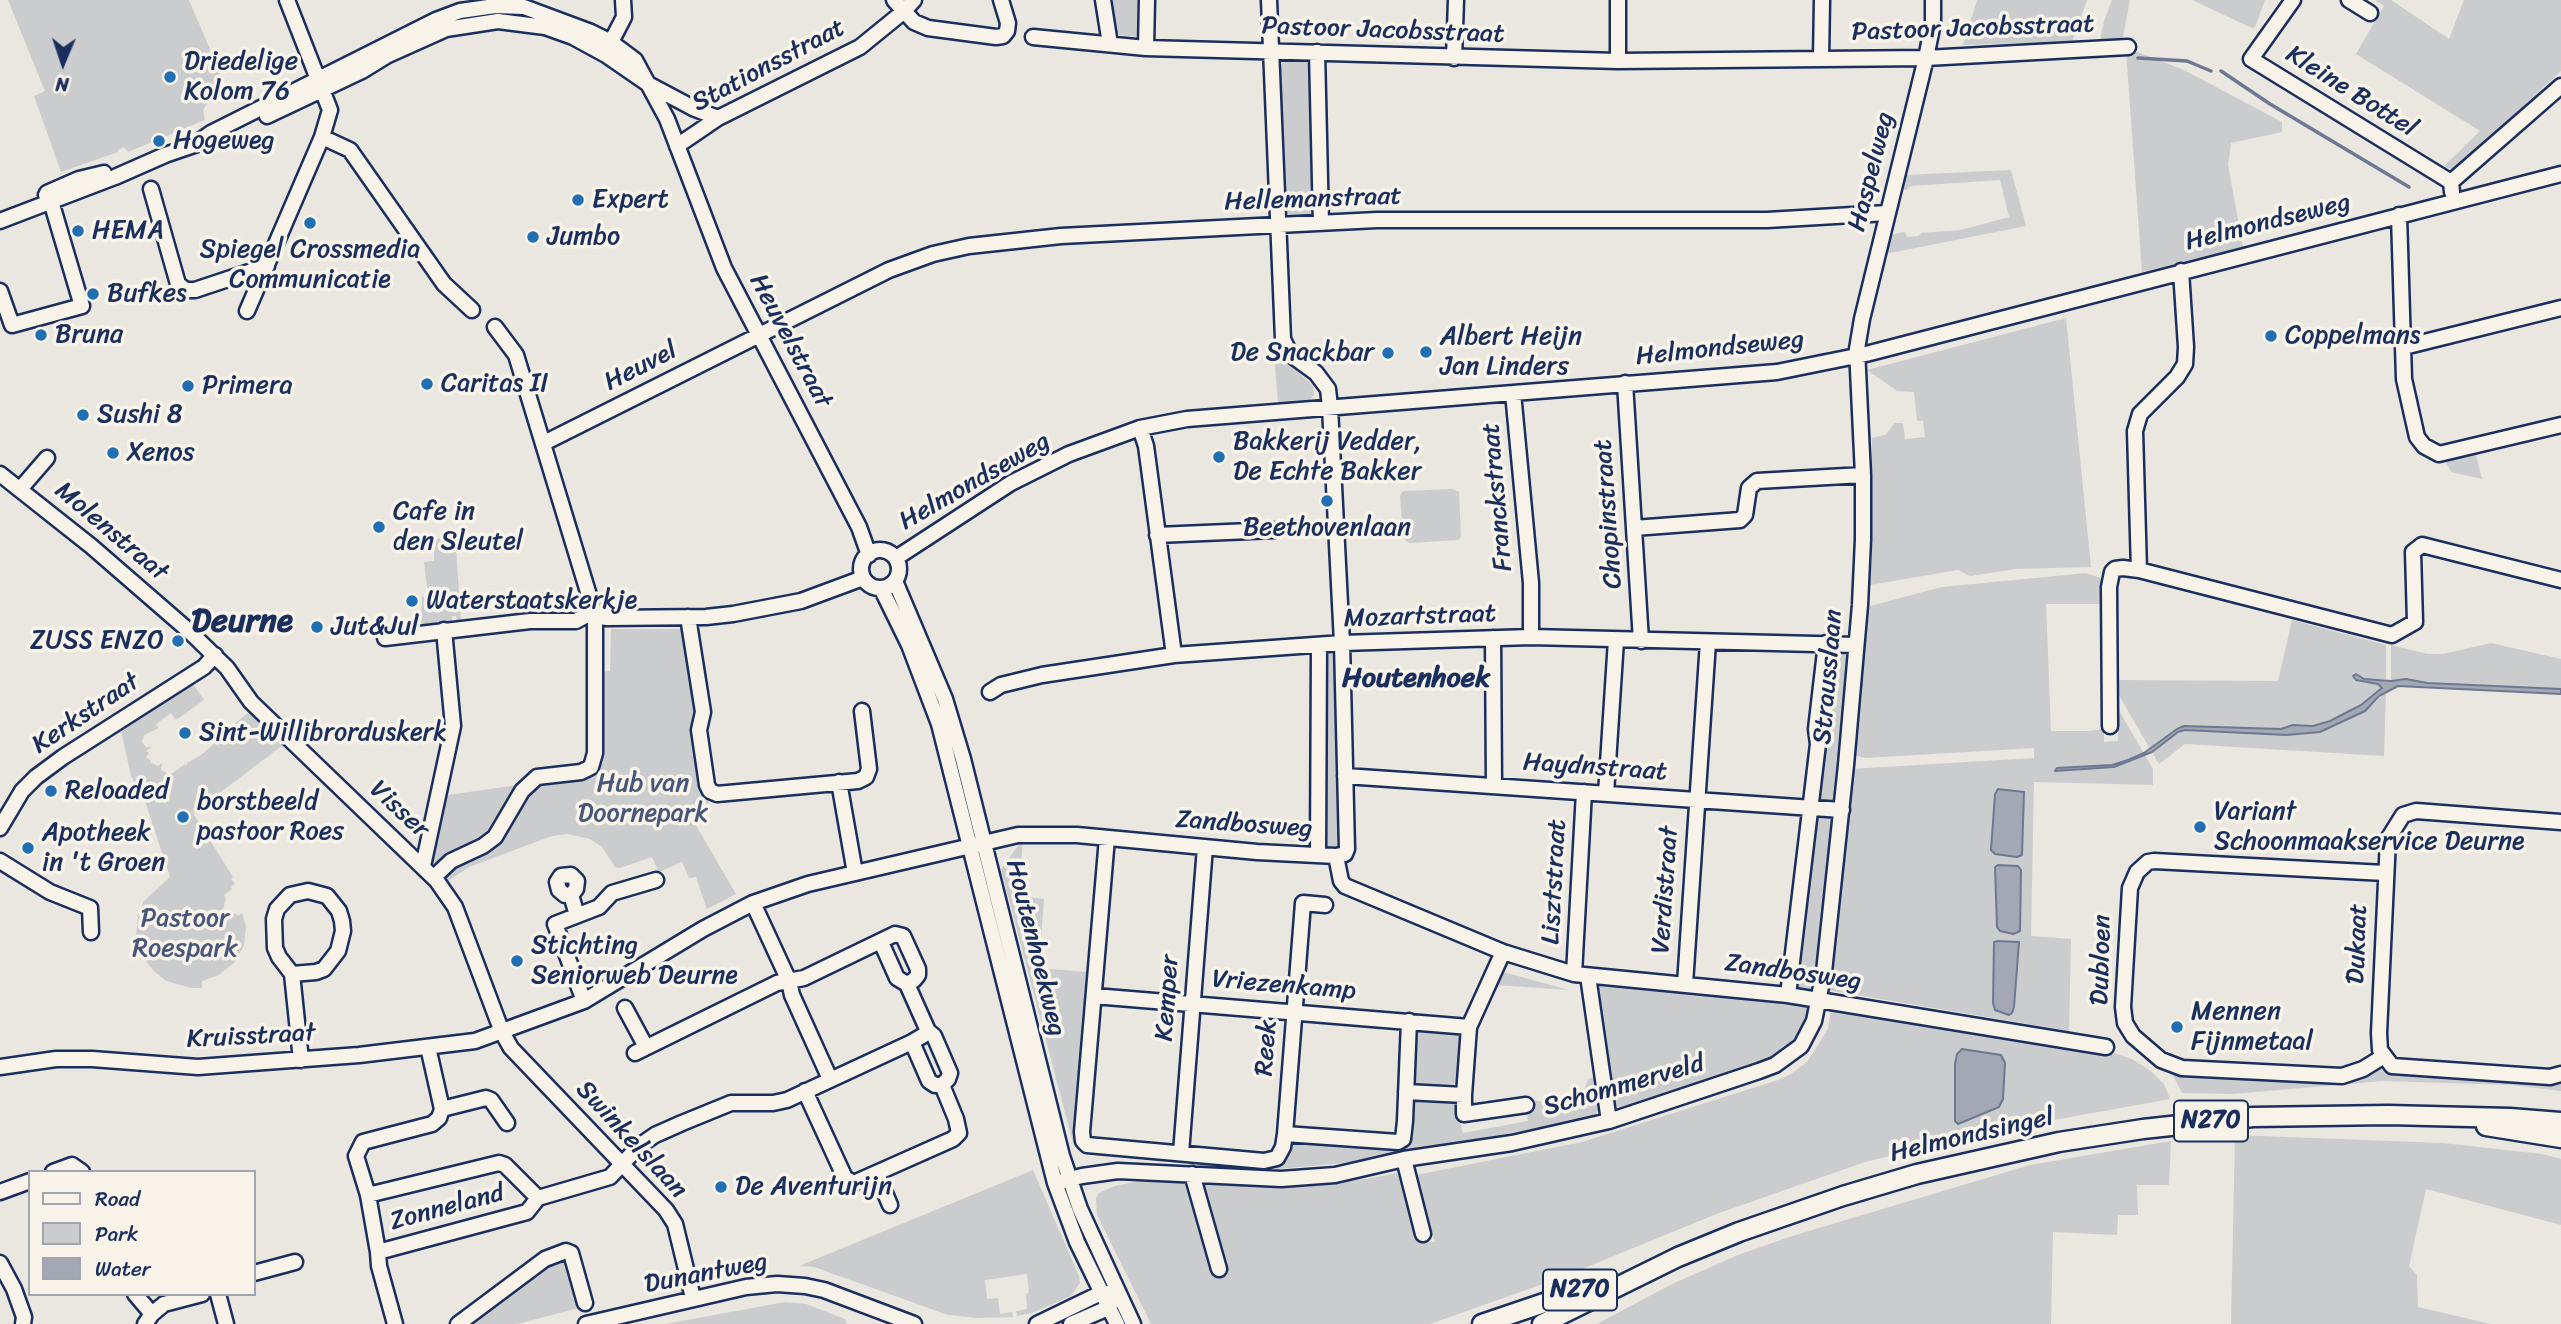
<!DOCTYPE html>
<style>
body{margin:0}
#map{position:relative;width:2561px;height:1324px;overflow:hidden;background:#eae7e0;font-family:Sriracha,sans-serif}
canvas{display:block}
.legend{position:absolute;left:28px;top:1170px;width:228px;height:126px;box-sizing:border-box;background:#f7f3e8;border:2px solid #9fa5b1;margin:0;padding:9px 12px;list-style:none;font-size:21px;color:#1b2f5e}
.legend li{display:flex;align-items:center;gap:14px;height:35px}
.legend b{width:35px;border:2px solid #9fa5b1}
.north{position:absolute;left:28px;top:28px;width:70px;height:70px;-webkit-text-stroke:5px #f7f3e8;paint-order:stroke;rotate:182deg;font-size:19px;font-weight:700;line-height:28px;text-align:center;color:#1b2f5e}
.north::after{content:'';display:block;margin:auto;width:24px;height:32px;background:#1b2f5e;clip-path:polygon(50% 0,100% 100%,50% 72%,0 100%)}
</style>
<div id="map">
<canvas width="2561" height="1324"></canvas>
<ul class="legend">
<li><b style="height:9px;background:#f7f3e8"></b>Road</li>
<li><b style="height:19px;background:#cbcccd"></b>Park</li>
<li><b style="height:19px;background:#a3a8b4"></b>Water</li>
</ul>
<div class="north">N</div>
</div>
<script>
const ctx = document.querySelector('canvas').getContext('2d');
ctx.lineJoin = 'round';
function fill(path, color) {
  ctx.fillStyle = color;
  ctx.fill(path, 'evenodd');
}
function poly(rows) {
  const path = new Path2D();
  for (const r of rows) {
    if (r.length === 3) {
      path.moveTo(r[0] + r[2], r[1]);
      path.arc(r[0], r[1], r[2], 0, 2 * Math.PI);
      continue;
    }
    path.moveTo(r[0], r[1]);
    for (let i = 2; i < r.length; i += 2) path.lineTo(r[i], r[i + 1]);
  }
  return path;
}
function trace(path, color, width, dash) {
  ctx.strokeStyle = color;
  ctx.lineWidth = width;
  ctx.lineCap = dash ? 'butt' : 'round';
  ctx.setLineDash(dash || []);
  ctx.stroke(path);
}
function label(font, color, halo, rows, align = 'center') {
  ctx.font = font + ' Sriracha,sans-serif';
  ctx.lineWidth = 7;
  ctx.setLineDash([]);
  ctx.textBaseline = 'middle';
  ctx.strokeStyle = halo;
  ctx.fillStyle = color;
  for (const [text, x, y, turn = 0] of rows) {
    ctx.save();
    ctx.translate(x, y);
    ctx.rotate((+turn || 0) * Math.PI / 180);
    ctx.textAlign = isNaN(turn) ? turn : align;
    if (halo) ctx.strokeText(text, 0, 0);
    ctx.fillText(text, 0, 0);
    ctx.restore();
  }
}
const green = poly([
 [8,0,189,0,223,80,203,110,205,120,128,152,124,147,118,150,118,152,61,172,34,96,45,91],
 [1109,0,1140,0,1138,37,1119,35,1116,32],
 [1977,0,2087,0,2072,42,1963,45],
 [2112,0,2130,0,2123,37,2116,42,2107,44,2100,40,2104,21],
 [2192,0,2265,0,2255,27,2252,28],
 [2375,0,2391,0,2449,39,2464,0,2561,0,2561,71,2454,170,2444,166,2480,131,2356,54,2384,6],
 [2132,50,2184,70,2282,122,2282,132,2231,143,2228,165,2243,247,2142,272,2126,51],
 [1306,59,1308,62,1314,211,1307,216,1288,215,1281,205,1280,66,1286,60],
 [2011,170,2026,226,1885,254,1890,235,1905,232,1907,237,1918,236,1922,233,1961,230,2009,217,2000,180,1911,186,1906,190,1901,188,1905,175],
 [2066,318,2091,567,2016,569,1970,576,1958,570,1870,585,1872,554,1872,438,1885,435,1895,423,1903,423,1905,439,1925,437,1923,421,1917,421,1914,392,1897,391,1867,370],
 [1279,354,1313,386,1314,395,1309,401,1278,403,1274,355],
 [2475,451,2482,479,2451,472,2444,458],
 [1453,489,1459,492,1461,537,1458,540,1409,543,1403,538,1400,495,1403,491],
 [455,533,461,620,457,621,456,616,452,616,452,622,421,626,422,597,428,596,424,562,434,561,434,540],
 [2086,573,2106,580,2104,604,2046,604,2051,731,2088,731,2104,729,2104,742,2118,741,2117,707,2153,769,2153,785,2034,782,2031,936,2071,939,2069,1031,1827,990,1850,769,2034,758,2034,748,1866,758,1851,755,1866,607,1942,587],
 [2292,620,2386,645,2386,679,2364,679,2356,674,2363,682,2378,684,2382,688,2346,714,2313,726,2281,729,2199,726,2177,729,2150,749,2117,692,2117,680,2278,681],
 [611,629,685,629,712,797,694,822,736,894,707,909,696,877,689,878,682,862,659,872,652,857,620,868,615,867,602,847,590,839,568,834,552,836,469,867,448,881,426,856,441,796,518,785,523,792,530,785,593,773,600,672,610,671],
 [2491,643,2561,659,2561,689,2427,683,2406,679,2391,681,2391,645,2428,654,2443,654],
 [1338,647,1339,848,1322,848,1321,648],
 [1836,650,1847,650,1852,656,1838,799,1830,806,1820,804,1816,800,1832,653],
 [193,684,204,700,179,718,175,719,171,713,156,724,159,728,144,735,142,742,146,747,152,747,146,751,149,753,146,757,151,761,150,764,152,763,158,766,162,763,161,770,170,775,185,764,186,766,187,763,201,755,214,744,212,738,229,726,232,726,249,712,283,745,193,813,233,877,231,879,235,884,231,887,232,889,224,895,226,899,223,909,227,913,235,913,238,916,242,913,246,926,244,945,235,962,219,975,202,981,202,988,192,988,166,981,153,970,146,961,136,936,138,914,144,901,170,877,145,801,131,776,121,731],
 [2386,692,2384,756,2185,744,2159,764,2152,752,2178,732,2185,730,2286,735,2320,732,2365,711],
 [1819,813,1829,814,1835,821,1818,985,1808,992,1796,989,1814,818],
 [1023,839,1019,896,1044,899,1039,968,1086,972,1074,1147,1001,869],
 [1503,972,1569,990,1497,985],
 [1599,986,1669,990,1807,1003,1812,1013,1798,1039,1782,1053,1760,1063,1621,1107,1613,1106,1595,989],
 [1831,1009,2111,1052,2132,1059,2151,1071,2164,1084,2170,1099,1993,1131,1865,1162,1719,1213,1560,1278,1430,1324,1151,1324,1097,1215,1096,1198,1099,1193,1115,1186,1144,1180,1184,1183,1188,1186,1211,1269,1222,1266,1202,1184,1285,1187,1367,1179,1401,1172,1421,1243,1435,1242,1411,1176,1582,1142,1778,1080,1791,1074,1807,1062,1828,1029],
 [1422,1029,1459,1032,1463,1034,1458,1082,1456,1084,1421,1085,1414,1081,1417,1033],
 [2378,1069,2561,1081,2561,1091,2512,1085,2382,1081,2233,1094,2182,1093,2170,1070,2183,1073,2351,1081],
 [1598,1076,1598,1110,1595,1115,1588,1118,1365,1161,1267,1170,1203,1169,1200,1168,1198,1164,1199,1161,1272,1168,1282,1164,1286,1159,1290,1146,1299,1142,1402,1148,1406,1145,1413,1100,1418,1098,1454,1102,1463,1133,1528,1121,1526,1100,1573,1104,1581,1101,1588,1079],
 [2235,1135,2443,1143,2542,1154,2561,1159,2561,1225,2426,1189,2409,1266,2417,1275,2418,1307,2491,1324,2231,1324],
 [2171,1141,2169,1185,2137,1185,2138,1215,2118,1215,2117,1235,2053,1232,2051,1324,1597,1324,1672,1284,1738,1255,1792,1236,2030,1165],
 [1033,1170,1079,1276,1080,1283,1071,1296,1032,1313,1017,1316,1016,1311,1027,1309,1026,1294,1029,1293,1027,1274,985,1280,987,1299,998,1298,1000,1314,1012,1312,1013,1317,977,1318,948,1315,814,1267,799,1266],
 [561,1259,566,1261,583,1307,517,1324,467,1324,550,1261],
 [785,1302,806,1304,845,1319,847,1324,665,1324]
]);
const water = poly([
 [2356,674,2364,679,2391,681,2406,679,2427,683,2561,689,2561,694,2398,686,2379,696,2365,711,2320,732,2286,735,2185,730,2178,732,2152,752,2114,767,2055,771,2057,768,2112,765,2128,760,2144,753,2177,729,2184,726,2281,729,2293,725,2313,726,2330,721,2361,705,2382,688,2378,684,2356,680,2353,676,2356,674],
 [1998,789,2024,792,2022,855,2017,857,1995,854,1991,850,1995,794,1998,789],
 [1998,865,2018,866,2021,870,2020,931,2013,934,2000,931,1997,927,1995,867,1998,865],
 [1998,941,2019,942,2014,1007,2012,1013,2009,1015,1995,1010,1993,1003,1994,942,1998,941],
 [1962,1049,2001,1055,2005,1063,2003,1099,1999,1107,1958,1124,1955,1121,1955,1064,1957,1054,1962,1049]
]);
const stream = poly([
 [2138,58,2187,61,2211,71],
 [2221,71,2270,104,2409,187]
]);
const minor = poly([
 [894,0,914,22,928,28,996,37,1003,36,1007,31,1008,23,1001,0],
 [1103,0,1110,44],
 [2293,0,2251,59,2451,182],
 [2349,0,2370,13],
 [1033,37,1146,48,1618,61,1926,58,2128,47],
 [611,42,624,17,623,0],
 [1146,48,1147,0],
 [1317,52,1321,223],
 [1454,58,1456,0],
 [1821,59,1822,0],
 [1618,61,1618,0],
 [267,116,362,71,388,55,446,29,498,21,545,27,573,37,606,55,648,84,695,109,718,118],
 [322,137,350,150,444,284,472,310],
 [198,142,211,133,436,20,460,11,495,6,524,7,591,32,611,42,635,60,667,119,724,268,859,527,869,555],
 [677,146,718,118,860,47,903,12,914,0],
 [151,189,178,284,186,290,195,290,267,266],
 [2452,192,2451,182,2561,86],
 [47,193,79,179,104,173],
 [2399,215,2404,379,2417,437,2424,446,2439,454,2561,425],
 [0,221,115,177,165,155,206,141],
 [0,291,12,325,82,306,53,208,46,195],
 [247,311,322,137,330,110,287,0],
 [2404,347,2561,308],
 [1625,383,1641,641],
 [1513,393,1531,583,1531,637],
 [1140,428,1146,446,1174,655],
 [544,443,889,270,933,254,969,246,1061,236,1377,220,1767,220,1887,213],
 [0,474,91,546,189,631,227,668,251,702,437,881,455,907,502,1032,511,1048,666,1210,675,1224,693,1298],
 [21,488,47,458],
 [1634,528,1740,520,1745,515,1749,488,1757,481,1863,475],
 [1157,535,1274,530],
 [880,569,19],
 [896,558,1011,483,1069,454,1140,428,1187,419,1777,372,1866,354,2561,174],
 [2139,570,2135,431,2140,414,2177,377,2185,364,2186,347,2181,271],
 [895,581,945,699,963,759,1062,1156,1080,1209,1133,1324],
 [881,588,909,645,939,724,1055,1183,1077,1242,1117,1324],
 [688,617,703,712,699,730,707,785,710,791,717,794,858,781,866,777,869,769,862,711],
 [385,638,530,621,576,621,587,615,607,618,706,617,733,614,801,601,863,578],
 [1493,638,1494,786],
 [990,692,1001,685,1042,675,1174,655,1342,643,1531,637,1856,645],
 [2110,726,2109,587,2112,572,2115,569,2123,568,2139,570,2392,635,2415,622,2413,552,2422,545,2561,580],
 [1345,776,1842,810],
 [839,782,855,873],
 [1606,794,1616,640],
 [2561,822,2416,811,2403,815,2388,839,2379,1033,2380,1050,2392,1066,2550,1077,2561,1074],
 [0,828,22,791,36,777,63,757,204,667,215,655],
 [1107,838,1082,1132,1083,1141,1087,1145,1264,1161,1277,1158,1283,1147,1285,1134,1398,1142,1403,1139,1405,1121,1409,1021],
 [1318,855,1319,646],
 [1336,856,1341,881,1345,886,1503,952,1574,974,1788,995,2106,1047],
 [0,861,50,892,90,908,91,932],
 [423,866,453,726,444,630],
 [434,877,451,861,483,846,495,837,522,791,537,777,581,772,591,767,595,753,595,615,516,355,495,327],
 [571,895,565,895,559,890,557,882,561,876,571,875,577,881,576,889,571,895,577,915],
 [753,903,789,981,792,995,830,1079],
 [881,942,897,978,907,984,928,1031,934,1036,950,1073,948,1079,942,1085,935,1085,929,1081,912,1042],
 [292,974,316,972,324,969,338,951,343,931,342,921,339,911,327,896,308,891,290,895,277,909,274,919,275,948,279,957,292,974,301,1060],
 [1574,974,1584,792],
 [1588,976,1609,1121],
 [1685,984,1708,642],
 [1788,995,1818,744,1816,729,1826,643],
 [1094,996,1469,1027],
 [584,1001,555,924,599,907,612,893,656,880],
 [625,1008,646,1047],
 [428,1047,442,1109,439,1118,432,1124,363,1142,356,1156,368,1195,499,1163,505,1165,538,1198],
 [635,1053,777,983,804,978,895,934,903,936,918,969,918,975,914,980,907,984],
 [2384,1056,2363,1069,2342,1076,2182,1068,2161,1060,2133,1036,2125,1023,2123,1007,2130,888,2137,872,2148,862,2154,861,2385,873],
 [0,1067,56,1059,92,1059,198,1067,359,1055,475,1041,584,1001,703,929,753,903,808,884,1018,835,1077,835,1257,852,1336,856,1345,854,1347,849,1342,643,1330,407,1328,389,1316,373,1290,354,1283,339,1269,0],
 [805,1091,845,1178,854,1183,953,1139,959,1133,956,1119,942,1085],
 [1406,1092,1464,1095,1464,1114,1526,1105],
 [1464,1095,1469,1027,1503,952],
 [442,1109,486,1098,491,1100,507,1123],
 [1285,1134,1303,903,1325,905],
 [1181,1153,1205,847],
 [1404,1159,1423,1234],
 [53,1172,72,1165,82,1172],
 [877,1174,890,1205],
 [1192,1174,1219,1269],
 [1055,1183,1082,1176,1118,1171,1281,1179,1335,1175,1404,1159,1512,1143,1609,1121,1759,1071,1775,1065,1801,1046,1814,1021,1824,972,1846,765,1860,605,1863,539,1863,475,1857,349,1862,319,1926,58,1933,23,1933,0],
 [0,1192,30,1181],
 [368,1195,378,1252,527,1212,538,1198,610,1177,639,1146,655,1135,682,1123,731,1103,773,1103,787,1100,912,1042,924,1035,928,1031],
 [378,1252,379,1266,395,1324],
 [0,1263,14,1289,24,1317,23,1324],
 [254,1273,295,1262],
 [135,1294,152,1314],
 [218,1294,226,1324],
 [145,1324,152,1314,164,1304,202,1294],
 [458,1324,545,1259,566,1251,571,1253,585,1303],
 [586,1324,746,1287,777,1284,805,1286,824,1290,914,1324],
 [1037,1324,1101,1293,1110,1293],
 [1071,1324,1108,1308,1112,1302]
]);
const major = poly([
 [2486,1126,2561,1138],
 [1482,1324,1609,1281],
 [1542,1324,1678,1257,1739,1232,1843,1196,1917,1174,2059,1142,2143,1129,2253,1117,2388,1115,2510,1118,2561,1122]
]);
const markers = [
 [170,77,7,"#1f6fb2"],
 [159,141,7,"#1f6fb2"],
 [578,200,7,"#1f6fb2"],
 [310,223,7,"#1f6fb2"],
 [78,231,7,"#1f6fb2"],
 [533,237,7,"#1f6fb2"],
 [93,294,7,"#1f6fb2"],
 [41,335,7,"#1f6fb2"],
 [2271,336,7,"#1f6fb2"],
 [1426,352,7,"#1f6fb2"],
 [1388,353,7,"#1f6fb2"],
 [427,384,7,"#1f6fb2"],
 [188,386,7,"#1f6fb2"],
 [83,415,7,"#1f6fb2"],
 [113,453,7,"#1f6fb2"],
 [1219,457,7,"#1f6fb2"],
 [1327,501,7,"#1f6fb2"],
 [379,527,7,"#1f6fb2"],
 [412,601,7,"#1f6fb2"],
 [317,627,7,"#1f6fb2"],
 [178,641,7,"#1f6fb2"],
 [185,733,7,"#1f6fb2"],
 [51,791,7,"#1f6fb2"],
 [183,817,7,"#1f6fb2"],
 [2200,827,7,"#1f6fb2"],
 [28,848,7,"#1f6fb2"],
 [517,961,7,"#1f6fb2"],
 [2177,1027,7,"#1f6fb2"],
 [721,1187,7,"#1f6fb2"]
];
const shields = [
 [2211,1121,74],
 [1580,1290,74]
];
const shieldNames = [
 ["N270",2211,1121],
 ["N270",1580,1290]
];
const streetNames = [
 ["Pastoor Jacobsstraat",1973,29,-2],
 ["Pastoor Jacobsstraat",1383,31,2],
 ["Stationsstraat",769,66,-28],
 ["Kleine Bottel",2351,92,32],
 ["Haspelweg",1872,172,-76],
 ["Hellemanstraat",1313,200,-2],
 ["Helmondseweg",2268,223,-14],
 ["Heuvelstraat",790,341,62],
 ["Helmondseweg",1720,349,-6],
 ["Heuvel",641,367,-27],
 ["Helmondseweg",975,482,-30],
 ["Franckstraat",1498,497,-95],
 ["Chopinstraat",1609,514,-94],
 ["Molenstraat",111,532,40],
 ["Mozartstraat",1420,617,-2],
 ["Strausslaan",1829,677,-85],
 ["Kerkstraat",86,714,-34],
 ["Haydnstraat",1595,768,4],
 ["Visser",399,810,43],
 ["Zandbosweg",1244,825,4],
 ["Lisztstraat",1555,882,-87],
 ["Verdistraat",1666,890,-86],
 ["Dukaat",2358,944,-88],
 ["Houtenhoekweg",1035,948,76],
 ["Dubloen",2102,960,-88],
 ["Zandbosweg",1793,973,8],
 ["Vriezenkamp",1284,986,5],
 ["Kemper",1168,998,-86],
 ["Kruisstraat",251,1037,-3],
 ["Reek",1267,1048,-86],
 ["Schommerveld",1624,1086,-16],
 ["Helmondsingel",1972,1136,-13],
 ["Swinkelslaan",631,1140,47],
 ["Zonneland",447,1208,-15],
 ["Dunantweg",706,1274,-11]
];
const poiNames = [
 ["Driedelige",184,62],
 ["Kolom 76",184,92],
 ["Hogeweg",173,141],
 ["Expert",592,200],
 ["HEMA",92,231],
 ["Jumbo",547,237],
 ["Spiegel Crossmedia",310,250,"center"],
 ["Communicatie",310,280,"center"],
 ["Bufkes",107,294],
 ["Bruna",55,335],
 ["Coppelmans",2285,336],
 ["Albert Heijn",1440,337],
 ["Jan Linders",1440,367],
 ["De Snackbar",1374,353,"right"],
 ["Caritas II",441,384],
 ["Primera",202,386],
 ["Sushi 8",97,415],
 ["Bakkerij Vedder,",1233,442],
 ["De Echte Bakker",1233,472],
 ["Xenos",127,453],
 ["Cafe in",393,512],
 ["den Sleutel",393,542],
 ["Beethovenlaan",1327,528,"center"],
 ["Waterstaatskerkje",426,601],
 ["Jut&Jul",331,627],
 ["ZUSS ENZO",164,641,"right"],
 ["Sint-Willibrorduskerk",199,733],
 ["Reloaded",65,791],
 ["borstbeeld",197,802],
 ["pastoor Roes",197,832],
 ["Variant",2214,812],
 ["Schoonmaakservice Deurne",2214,842],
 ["Apotheek",42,833],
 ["in 't Groen",42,863],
 ["Stichting",531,946],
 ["Seniorweb Deurne",531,976],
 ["Mennen",2191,1012],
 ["Fijnmetaal",2191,1042],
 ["De Aventurijn",735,1187]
];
const parkNames = [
 ["Hub van",643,784],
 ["Doornepark",643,814],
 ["Pastoor",185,919],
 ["Roespark",185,949]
];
const neighbourhoodNames = [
 ["Houtenhoek",1416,679]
];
const districtNames = [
 ["Deurne",242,623]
];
fill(green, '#cbcccd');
fill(water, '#a3a8b4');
trace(water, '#6d7892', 2);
trace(stream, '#6d7892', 3.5);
trace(minor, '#1b2f5e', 19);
trace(major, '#1b2f5e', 23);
trace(minor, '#f7f3e8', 14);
trace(major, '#f7f3e8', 18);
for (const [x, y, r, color] of markers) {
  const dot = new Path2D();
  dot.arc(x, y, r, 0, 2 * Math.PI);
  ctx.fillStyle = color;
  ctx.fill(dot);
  trace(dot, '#f7f3e8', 2.5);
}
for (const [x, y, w] of shields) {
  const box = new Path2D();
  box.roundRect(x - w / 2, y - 20.5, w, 41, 5);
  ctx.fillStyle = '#f7f3e8';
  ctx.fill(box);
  trace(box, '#1b2f5e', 2);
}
label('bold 24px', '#1b2f5e', null, shieldNames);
label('26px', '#1b2f5e', '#f7f3e8', streetNames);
label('26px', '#1b2f5e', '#f7f3e8', poiNames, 'left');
label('26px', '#47567a', '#f7f3e8', parkNames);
label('bold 28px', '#1b2f5e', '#f7f3e8', neighbourhoodNames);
label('bold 33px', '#1b2f5e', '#f7f3e8', districtNames);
</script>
